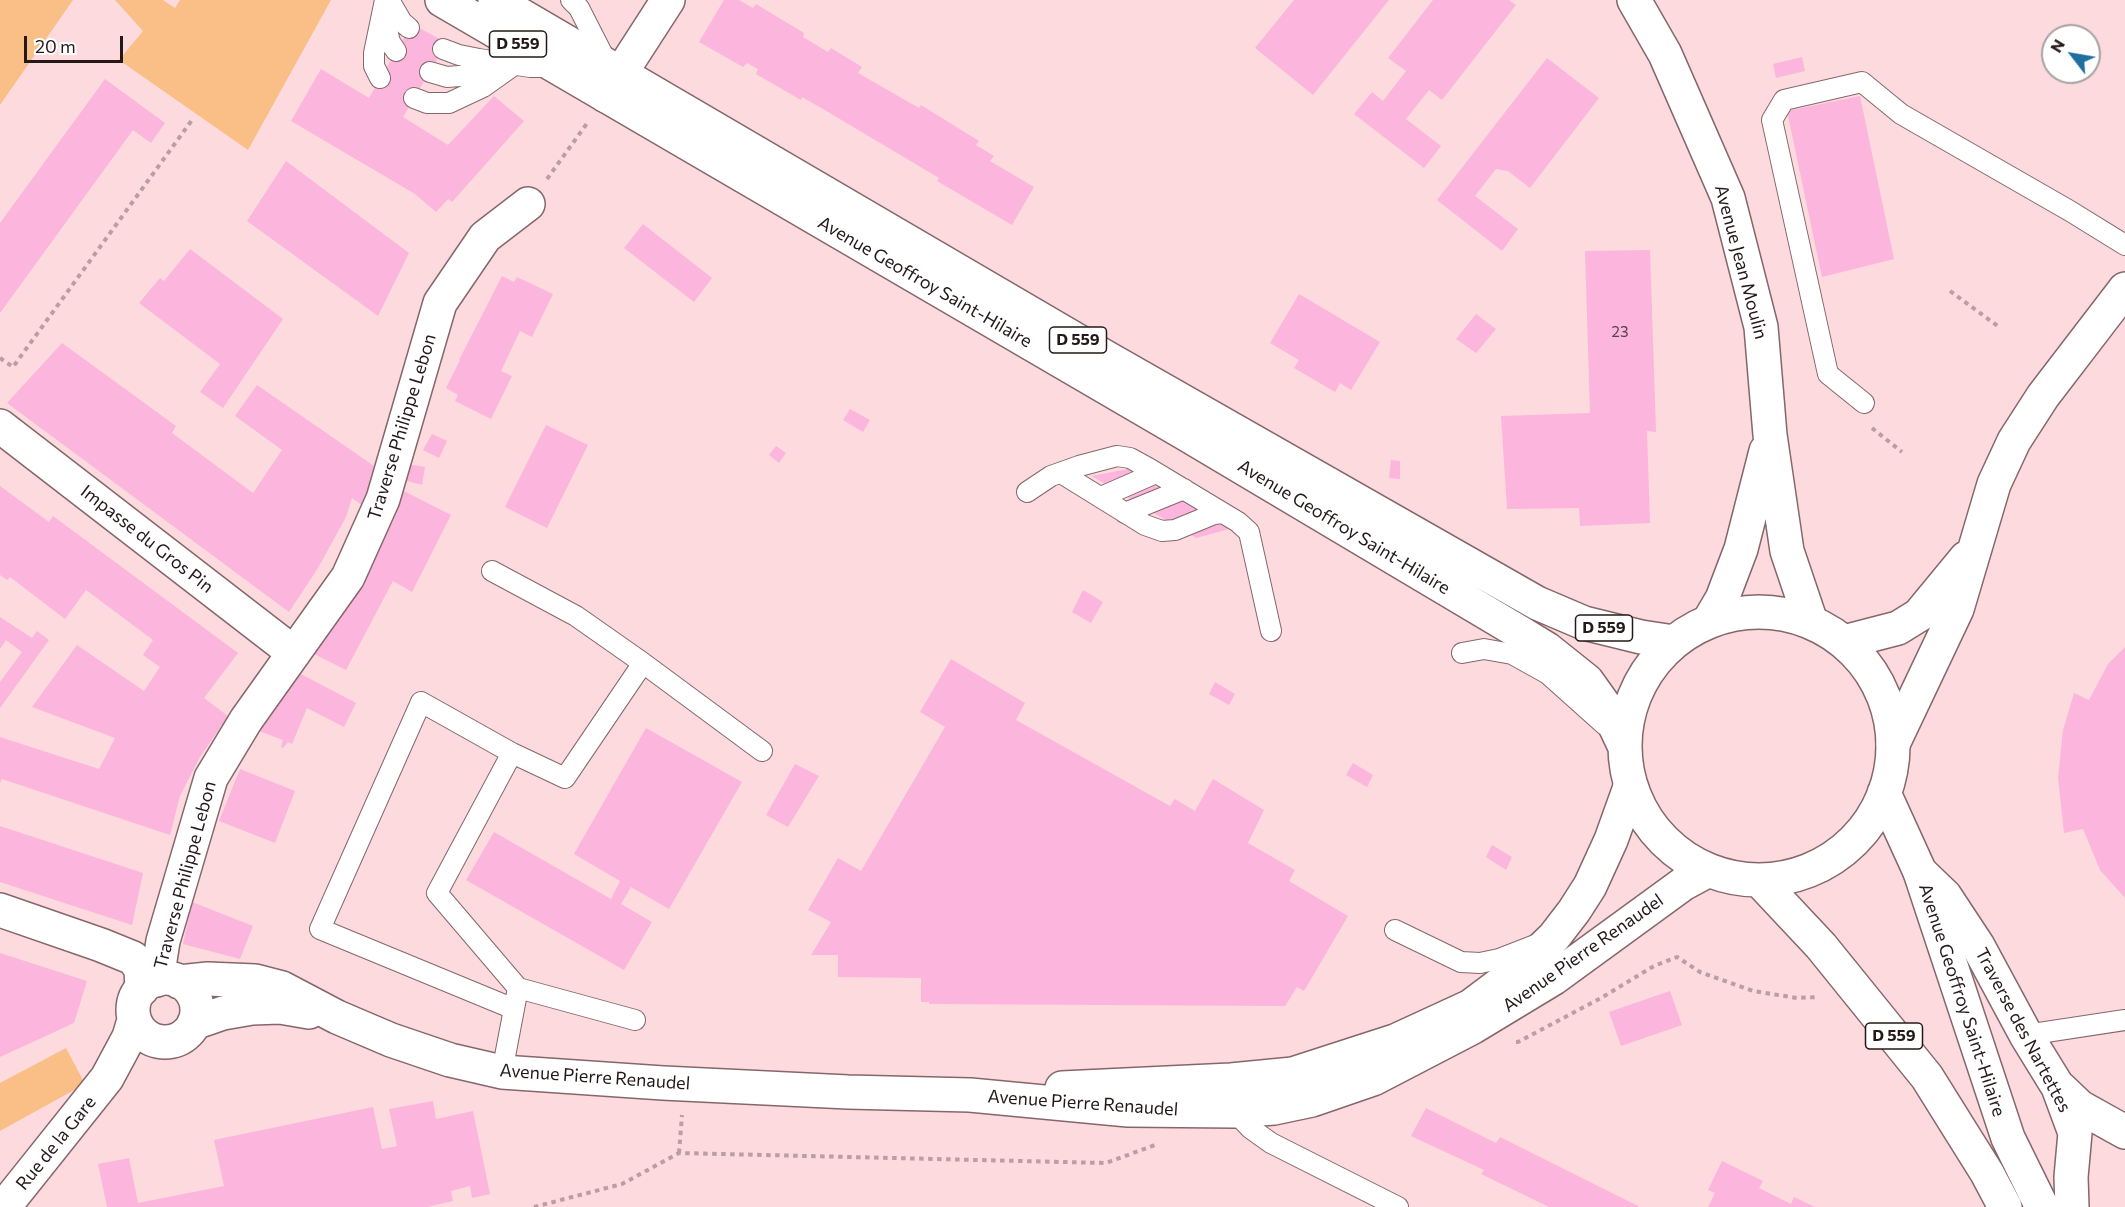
<!DOCTYPE html>
<style>
body{margin:0}
#map{position:relative;width:2125px;height:1207px;overflow:hidden;background:#fcdadd;font-family:Commissioner,sans-serif}
canvas{display:block}
.north{position:absolute;left:2041px;top:24px;width:60px;height:60px;box-sizing:border-box;background:#fff;border:2px solid #a7a3a3;border-radius:50%;rotate:301deg;font-size:16px;font-weight:700;line-height:24px;text-align:center;color:#241819}
.north::after{content:'';display:block;margin:auto;width:21px;height:27px;background:#1f6fa0;clip-path:polygon(50% 0,100% 100%,50% 72%,0 100%)}
.scale{position:absolute;left:24px;top:36px;width:99px;height:27px;box-sizing:border-box;border:3px solid #241819;border-top:0;padding-left:8px;font-size:18px;line-height:21px;white-space:nowrap;color:#241819;-webkit-text-stroke:4px #fff;paint-order:stroke}
</style>
<div id="map">
<canvas width="2125" height="1207"></canvas>
<div class="north">N</div>
<div class="scale">20 m</div>
</div>
<script>
const ctx = document.querySelector('canvas').getContext('2d');
ctx.lineJoin = 'round';
function fill(path, color) {
  ctx.fillStyle = color;
  ctx.fill(path, 'evenodd');
}
function poly(rows) {
  const path = new Path2D();
  for (const r of rows) {
    if (r.length === 3) {
      path.moveTo(r[0] + r[2], r[1]);
      path.arc(r[0], r[1], r[2], 0, 2 * Math.PI);
      continue;
    }
    path.moveTo(r[0], r[1]);
    for (let i = 2; i < r.length; i += 2) path.lineTo(r[i], r[i + 1]);
  }
  return path;
}
function trace(path, color, width, dash) {
  ctx.strokeStyle = color;
  ctx.lineWidth = width;
  ctx.lineCap = dash ? 'butt' : 'round';
  ctx.setLineDash(dash || []);
  ctx.stroke(path);
}
function label(font, color, halo, rows, align = 'center') {
  ctx.font = font + ' Commissioner,sans-serif';
  ctx.lineWidth = 6;
  ctx.setLineDash([]);
  ctx.textBaseline = 'middle';
  ctx.strokeStyle = halo;
  ctx.fillStyle = color;
  for (const [text, x, y, turn = 0] of rows) {
    ctx.save();
    ctx.translate(x, y);
    ctx.rotate((+turn || 0) * Math.PI / 180);
    ctx.textAlign = isNaN(turn) ? turn : align;
    if (halo) ctx.strokeText(text, 0, 0);
    ctx.fillText(text, 0, 0);
    ctx.restore();
  }
}
const green = poly([
 [0,0,73,0,0,105],
 [115,0,163,0,175,8,180,0,331,0,248,150,119,60,143,31],
 [66,1048,85,1084,0,1131,0,1083]
]);
const building = poly([
 [724,0,739,0,753,8,756,4,804,33,803,37,828,52,831,48,862,67,858,73,919,108,921,105,979,141,976,145,994,156,990,161,1034,187,1012,225,937,181,939,178,823,109,802,97,801,100,756,74,758,69,747,63,743,67,699,42],
 [1294,0,1389,0,1313,95,1255,48],
 [1433,0,1509,0,1516,5,1442,100,1429,90,1406,119,1441,146,1424,168,1354,114,1372,92,1383,101,1406,71,1388,58],
 [412,24,447,43,403,117,448,145,494,96,524,121,452,202,448,199,436,212,415,194,291,121,321,69,369,98],
 [1802,57,1805,71,1776,78,1773,64],
 [1547,58,1599,98,1530,188,1508,171,1496,169,1475,196,1518,229,1502,251,1437,200],
 [105,79,165,123,151,143,133,130,0,313,0,223],
 [1860,96,1894,259,1822,277,1787,111],
 [286,161,409,253,378,316,247,221],
 [643,224,712,278,694,302,624,248],
 [190,249,283,319,223,408,200,392,220,364,139,303,160,278,164,281],
 [1650,250,1656,432,1647,431,1650,523,1580,526,1579,508,1507,509,1501,416,1590,413,1585,251],
 [502,276,514,282,517,277,553,294,532,337,520,331,501,371,512,376,491,419,455,401,458,395,446,388,460,360,459,360],
 [1299,294,1380,342,1351,390,1340,383,1335,392,1294,368,1299,360,1270,343],
 [1476,314,1496,329,1476,353,1456,339],
 [62,343,176,426,172,433,253,493,282,450,235,416,257,385,374,466,363,506,352,498,346,517,318,568,289,612,7,403],
 [850,409,870,420,863,432,843,420],
 [546,425,588,445,547,528,505,507],
 [432,434,447,441,439,458,423,450],
 [776,446,786,453,779,463,769,455],
 [1391,460,1400,461,1400,479,1389,478],
 [408,464,425,467,422,485,404,480],
 [1127,469,1229,529,1196,538,1092,476],
 [0,486,49,522,53,516,238,653,204,698,228,716,200,757,180,796,170,835,2,779,0,783,0,737,99,769,115,738,32,707,77,645,144,691,160,667,143,655,153,640,86,590,65,619,10,577,7,580,0,575],
 [402,490,451,515,412,592,393,581,346,670,314,654,356,590,376,555,393,521],
 [1083,590,1103,602,1091,623,1072,612],
 [0,617,32,638,37,631,49,640,0,708,0,682,22,652,6,640,0,649],
 [2125,647,2125,898,2100,870,2083,829,2064,833,2058,778,2063,730,2074,693,2089,700,2108,664],
 [951,659,1025,703,1016,720,1170,806,1175,799,1195,811,1213,779,1264,810,1248,843,1295,870,1289,881,1348,916,1304,991,1297,987,1285,1006,929,1004,929,1002,921,1002,921,978,838,977,838,955,811,955,831,922,808,910,838,858,861,871,945,727,920,712],
 [299,673,356,703,344,727,307,708,292,744,288,742,283,748,281,747,283,740,259,731,265,719],
 [1215,682,1235,694,1229,705,1209,694],
 [646,728,742,782,669,909,631,887,621,904,652,922,624,970,466,880,494,832,611,899,620,881,574,854],
 [1353,763,1373,775,1367,787,1346,775],
 [795,764,819,776,788,827,766,815],
 [240,769,295,791,275,843,219,821],
 [0,826,143,873,132,925,0,882],
 [1492,845,1512,857,1506,870,1486,857],
 [192,902,253,926,240,959,183,944],
 [0,953,87,981,74,1023,0,1057],
 [1670,991,1682,1025,1621,1046,1609,1012],
 [433,1101,436,1119,473,1111,490,1194,472,1198,470,1186,451,1191,453,1201,427,1207,107,1207,98,1164,129,1158,138,1203,224,1186,214,1140,373,1107,382,1149,397,1146,389,1109],
 [1426,1108,1496,1143,1500,1137,1640,1207,1549,1207,1481,1174,1484,1170,1411,1136],
 [1722,1161,1763,1181,1759,1188,1791,1204,1794,1197,1815,1207,1708,1207,1715,1193,1708,1190]
]);
const path = poly([
 [547,179,588,122],
 [1950,291,1999,327],
 [0,358,13,367,192,120],
 [1872,428,1902,452],
 [1516,1042,1518,1042,1601,998,1654,966,1677,957,1700,972,1753,991,1797,998,1818,997],
 [679,1153,682,1115],
 [534,1207,622,1184,679,1153,1106,1163,1155,1145]
]);
const service = poly([
 [389,0,402,22,409,28],
 [571,0,579,8,606,61],
 [384,18,390,42,396,51],
 [443,49,459,55,479,59,530,67,549,67],
 [430,72,447,77,472,75,505,67],
 [380,78,374,66,374,53,385,0],
 [414,98,427,103,449,103,483,87,514,65],
 [1864,403,1828,374,1772,120,1784,100,1862,82,1901,114,2070,211,2125,245],
 [1061,473,1145,525,1162,531,1175,530,1214,514,1223,513],
 [1027,492,1051,476,1079,466,1117,456,1130,458,1150,469,1238,522,1249,532,1271,631],
 [1101,497,1156,473],
 [1125,513,1184,489],
 [492,571,576,616,643,663],
 [1462,653,1484,649,1512,654,1548,674,1605,725],
 [512,753,565,778,643,663,762,751],
 [1395,930,1461,962,1480,963,1499,959,1535,945],
 [518,988,635,1020],
 [2026,1035,2125,1020],
 [502,1072,518,988,437,893,512,753,421,702,320,929,514,1009],
 [1233,1107,1234,1111,1250,1128,1271,1143,1398,1207]
]);
const minor = poly([
 [1634,0,1665,54,1728,198,1761,327,1770,435,1787,551,1811,622],
 [606,96,668,0],
 [0,426,294,653],
 [1709,621,1722,599,1741,549,1766,451],
 [1844,642,1898,628,1919,615,1966,558],
 [1893,744,1957,609,1994,484,2014,441,2043,396,2125,289],
 [1920,872,1945,896,1978,946,2026,1035,2058,1087,2075,1133,2071,1177,2072,1207],
 [0,910,101,945,133,958,141,969,142,989],
 [157,980,163,941,211,778,246,720,348,577,383,499,440,303,485,237,528,204],
 [2060,1088,2080,1107,2125,1132]
]);
const tertiary = poly([
 [165,1010,32],
 [179,982,208,979,255,981,282,988,337,1017,391,1040,450,1060,502,1072,663,1083,848,1092,970,1095,1128,1110,1234,1111,1274,1108,1312,1100,1373,1079,1473,1027,1554,978,1683,884,1707,871],
 [194,1023,223,1013,252,1008,280,1007,309,1012],
 [1062,1088,1231,1080,1293,1074,1395,1041,1471,1006,1523,967,1554,937,1574,911,1590,886,1611,840,1630,787],
 [4,1207,107,1078,129,1037,134,1020]
]);
const primary = poly([
 [442,0,1186,434,1519,632,1547,649,1587,681,1607,709,1624,745],
 [495,0,1107,358,1537,603,1584,623,1641,637,1674,642],
 [1759,746,134],
 [1884,793,1920,872,2008,1138,2042,1207],
 [1760,881,1821,946,1927,1077,1987,1173,2005,1207]
]);
const numberNames = [
 ["23",1620,332]
];
const shields = [
 [518,44,57],
 [1078,340,57],
 [1604,628,57],
 [1894,1036,57]
];
const shieldNames = [
 ["D 559",518,44],
 ["D 559",1078,340],
 ["D 559",1604,628],
 ["D 559",1894,1036]
];
const streetNames = [
 ["Avenue Jean Moulin",1741,262,75],
 ["Avenue Geoffroy Saint-Hilaire",925,282,30],
 ["Traverse Philippe Lebon",402,427,-73],
 ["Avenue Geoffroy Saint-Hilaire",1344,527,31],
 ["Impasse du Gros Pin",147,539,38],
 ["Traverse Philippe Lebon",185,875,-75],
 ["Avenue Pierre Renaudel",1583,953,-35],
 ["Avenue Geoffroy Saint-Hilaire",1962,1000,72],
 ["Traverse des Nartettes",2023,1030,62],
 ["Avenue Pierre Renaudel",595,1077,4],
 ["Avenue Pierre Renaudel",1083,1103,4],
 ["Rue de la Gare",56,1143,-51]
];
fill(green, '#fabe87');
fill(building, '#fcb5dc');
trace(service, '#85676a', 22);
trace(minor, '#85676a', 36);
trace(tertiary, '#85676a', 36);
trace(primary, '#85676a', 36);
trace(path, '#ba9ea1', 4, [4.5, 4.5]);
trace(service, '#fff', 20);
trace(minor, '#fff', 33);
trace(tertiary, '#fff', 33);
trace(primary, '#fff', 33);
label('15px', '#5a3f4a', null, numberNames);
for (const [x, y, w] of shields) {
  const box = new Path2D();
  box.roundRect(x - w / 2, y - 13, w, 26, 4.5);
  ctx.fillStyle = '#fff';
  ctx.fill(box);
  trace(box, '#241819', 1.5);
}
label('bold 16px', '#241819', null, shieldNames);
label('18px', '#241819', '#fff', streetNames);
</script>
